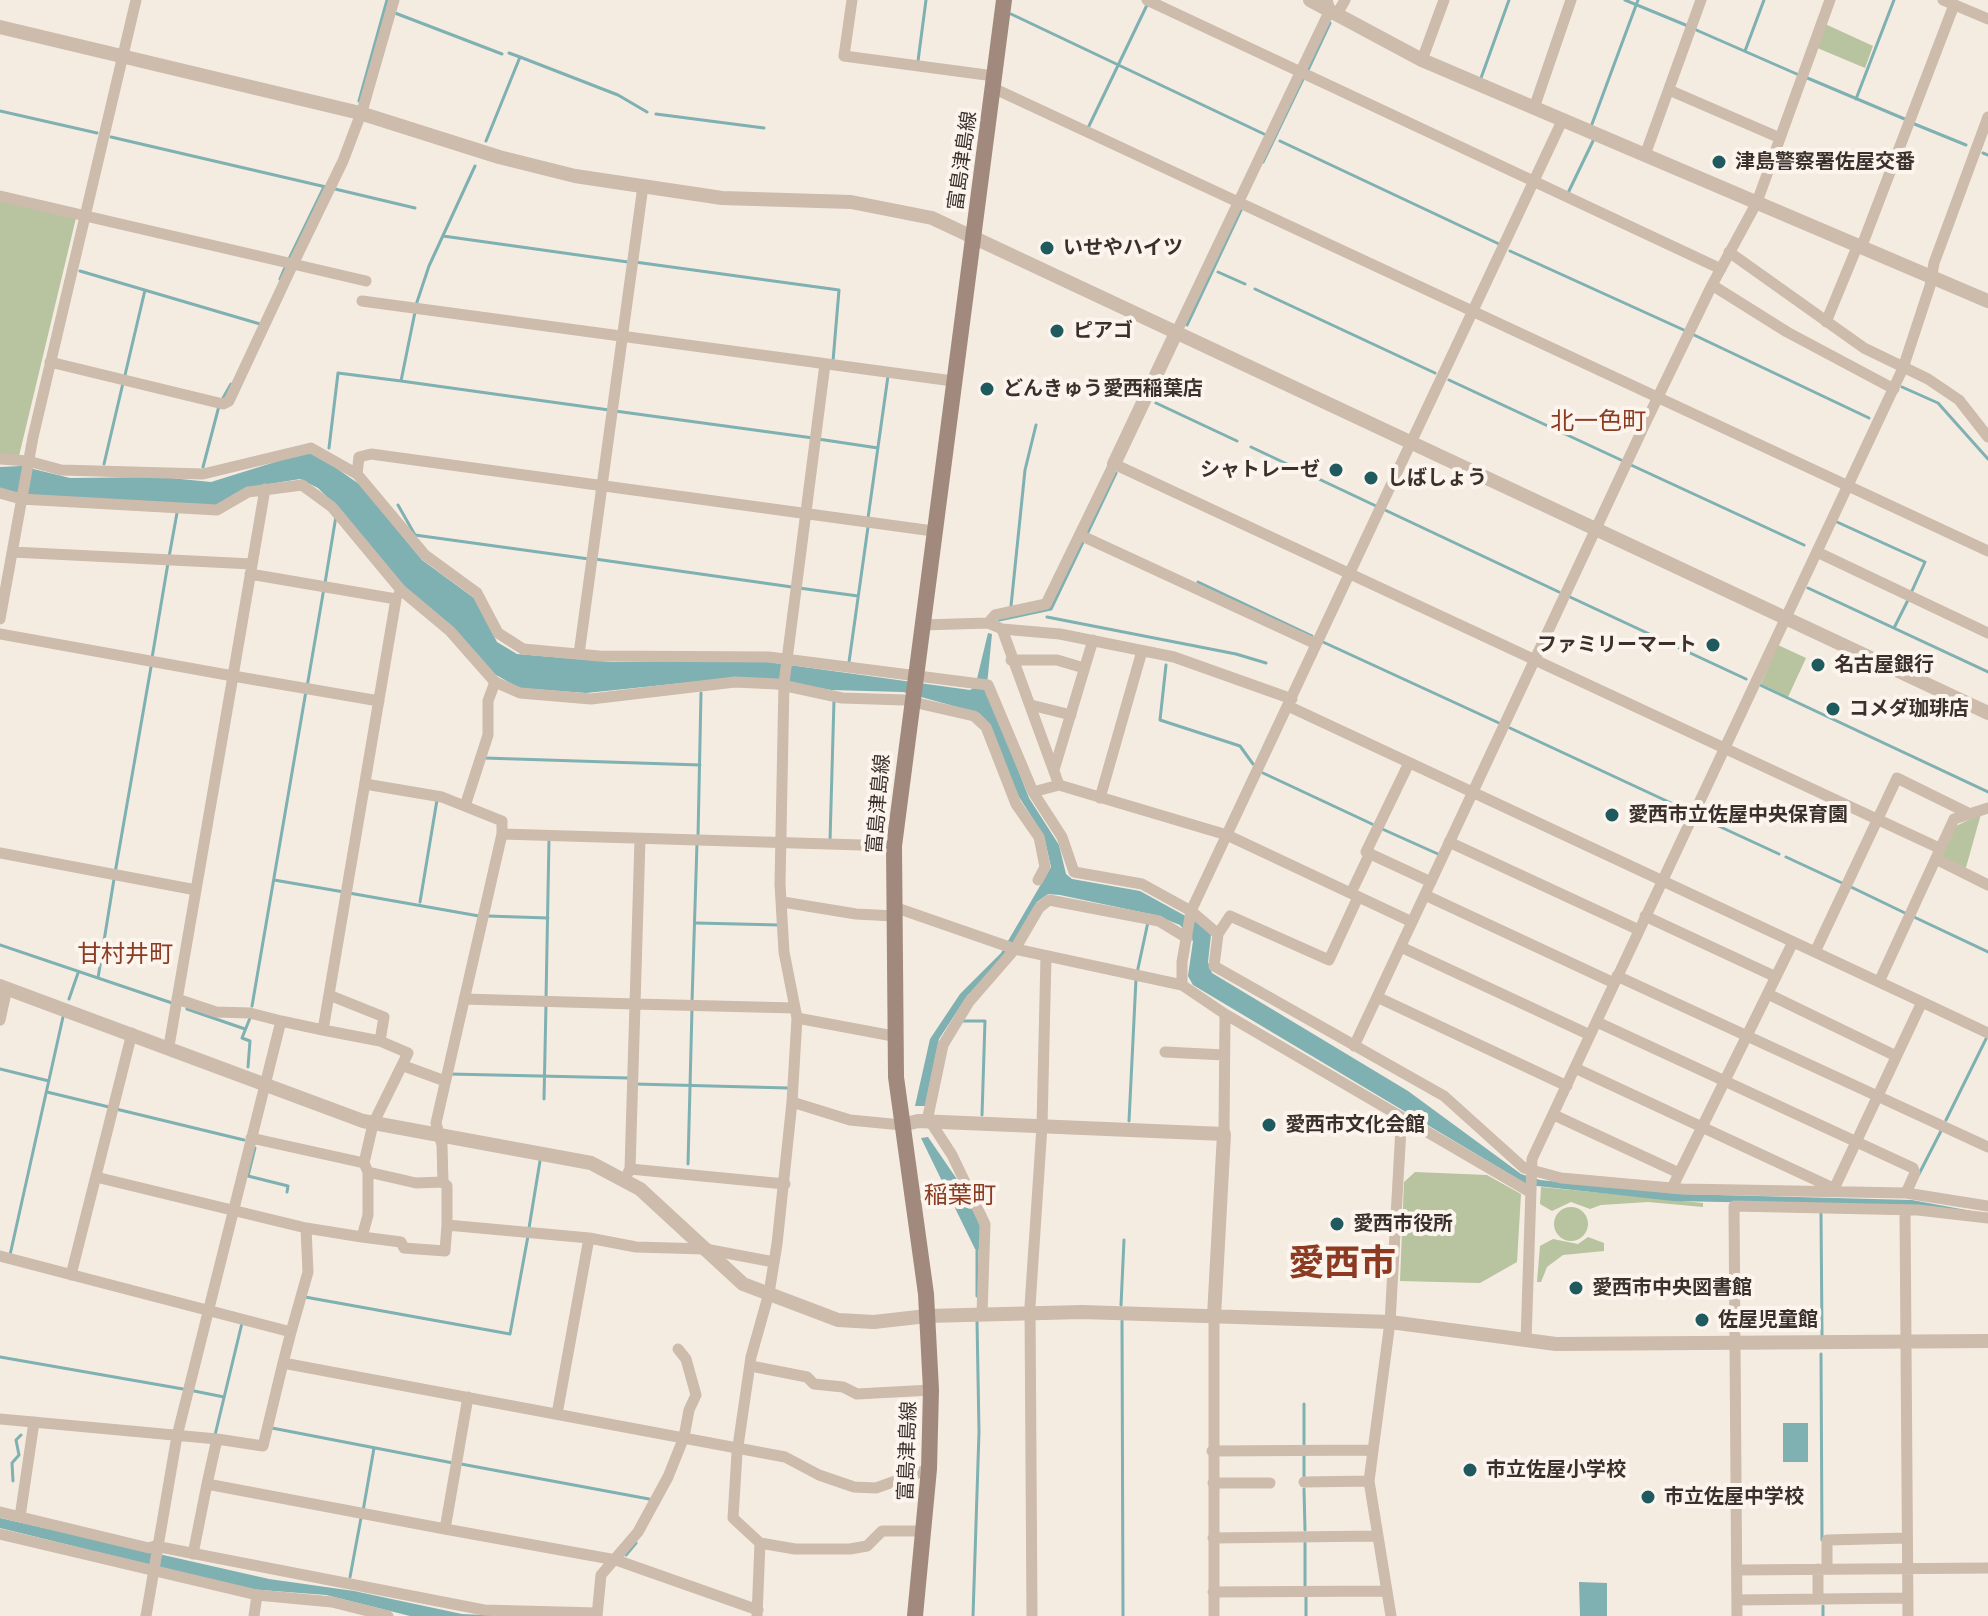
<!DOCTYPE html>
<meta charset="utf-8">
<style>
body{margin:0}
canvas{display:block;background:#f4ebe1}
</style>
<canvas width="1988" height="1616"></canvas>
<script>
const ctx = document.querySelector('canvas').getContext('2d');
ctx.lineJoin = 'round';
function fill(path, color) {
  ctx.fillStyle = color;
  ctx.fill(path, 'evenodd');
}
function poly(rows) {
  const path = new Path2D();
  for (const r of rows) {
    if (r.length === 3) {
      path.moveTo(r[0] + r[2], r[1]);
      path.arc(r[0], r[1], r[2], 0, 2 * Math.PI);
      continue;
    }
    path.moveTo(r[0], r[1]);
    for (let i = 2; i < r.length; i += 2) path.lineTo(r[i], r[i + 1]);
  }
  return path;
}
function trace(path, color, width, dash) {
  ctx.strokeStyle = color;
  ctx.lineWidth = width;
  ctx.lineCap = dash ? 'butt' : 'round';
  ctx.setLineDash(dash || []);
  ctx.stroke(path);
}
function label(font, color, halo, rows, align = 'center') {
  ctx.font = font + ' "IBM Plex Sans","Noto Sans JP",sans-serif';
  ctx.lineWidth = 8;
  ctx.setLineDash([]);
  ctx.textBaseline = 'middle';
  ctx.strokeStyle = halo;
  ctx.fillStyle = color;
  for (const [text, x, y, turn = 0] of rows) {
    ctx.save();
    ctx.translate(x, y);
    ctx.rotate((+turn || 0) * Math.PI / 180);
    ctx.textAlign = isNaN(turn) ? turn : align;
    if (halo) ctx.strokeText(text, 0, 0);
    ctx.fillText(text, 0, 0);
    ctx.restore();
  }
}
const green = poly([
 [1823,23,1873,46,1865,68,1815,47],
 [0,200,76,218,19,456,0,454],
 [1778,645,1806,658,1788,697,1761,684],
 [1981,814,1965,871,1941,857,1954,827],
 [1415,1172,1487,1175,1521,1194,1517,1262,1480,1283,1400,1281,1404,1182],
 [1541,1187,1703,1203,1703,1207,1648,1202,1601,1205,1590,1209,1571,1202,1552,1211,1540,1204],
 [1571,1224,17],
 [1588,1237,1604,1243,1604,1251,1563,1255,1547,1267,1541,1282,1537,1282,1540,1246,1553,1239,1578,1244]
]);
const water = poly([
 [304,453,316,454,359,484,422,560,474,598,497,642,517,654,612,662,753,660,970,690,975,687,988,633,992,634,986,695,990,698,1029,798,1059,845,1066,874,1072,879,1140,891,1200,924,1211,935,1208,962,1212,973,1408,1091,1521,1174,1540,1180,1681,1194,1912,1200,1988,1214,1923,1206,1673,1201,1528,1185,1193,985,1188,976,1193,941,1180,925,1155,915,1060,895,1048,894,1037,902,1005,956,967,996,939,1039,925,1106,915,1106,930,1039,960,994,1001,953,1051,867,1044,836,1019,797,985,719,979,713,903,692,831,690,767,679,731,678,586,693,519,688,484,668,454,628,415,600,338,508,318,488,300,479,269,484,214,507,29,496,0,488,0,467,21,466,70,478,160,477,211,482],
 [928,1137,965,1191,980,1226,981,1250,975,1249,921,1138],
 [1783,1423,1808,1423,1808,1462,1783,1462],
 [0,1518,269,1579,354,1591,462,1614,503,1616,410,1616,326,1595,248,1589,0,1528],
 [1579,1582,1607,1583,1607,1616,1580,1616]
]);
const stream = poly([
 [1625,0,1688,26],
 [395,13,502,54],
 [1011,14,1266,135],
 [1694,29,1799,75],
 [1745,51,1764,0],
 [520,57,618,95,647,112],
 [918,61,926,0],
 [1307,72,1330,23],
 [1805,77,1907,120],
 [1481,78,1509,0],
 [1856,99,1894,0],
 [359,101,387,0],
 [0,111,97,133],
 [656,114,764,128],
 [1912,123,1966,145],
 [1592,124,1638,0],
 [1088,128,1147,5],
 [111,137,326,187],
 [486,141,520,57,509,53],
 [1280,141,1499,244],
 [1983,153,1988,155],
 [1263,162,1303,79],
 [335,189,415,208],
 [1568,193,1593,141],
 [443,236,628,262],
 [1510,251,1686,331],
 [289,259,324,187],
 [635,262,839,290,833,361],
 [80,271,260,324],
 [1218,272,1245,284],
 [280,279,286,265],
 [1255,289,1435,373],
 [416,305,429,266,475,166],
 [1187,325,1241,210],
 [1692,334,1869,418],
 [125,375,145,290],
 [1449,380,1621,460],
 [401,381,609,410],
 [1902,387,1938,403,1988,459],
 [223,398,231,384],
 [1156,403,1237,441],
 [615,411,813,438],
 [818,439,878,448],
 [1251,447,1376,506],
 [329,448,338,373,401,381,415,312],
 [104,464,123,383],
 [1631,465,1804,545],
 [203,467,219,406],
 [398,505,415,535,589,559],
 [1385,510,1559,592],
 [868,518,888,376],
 [1837,522,1925,562,1911,593],
 [1088,532,1116,473],
 [169,557,177,513],
 [595,559,792,587],
 [1198,582,1312,636],
 [325,583,336,516],
 [799,588,858,596],
 [1808,588,1988,672],
 [1570,597,1746,679],
 [1011,606,1025,470,1036,425],
 [1047,617,1236,654,1266,663],
 [999,620,1051,609,1083,542],
 [1894,628,1908,600],
 [1323,642,1499,723],
 [152,658,168,563],
 [849,662,868,527],
 [1166,665,1160,720,1240,746,1253,764],
 [1760,685,1988,792],
 [307,687,324,588],
 [1510,728,1686,810],
 [485,758,700,765],
 [1263,773,1372,824],
 [1699,817,1779,854],
 [1380,828,1438,854],
 [698,837,701,693],
 [830,841,834,700],
 [1786,857,1842,883],
 [115,873,151,667],
 [274,880,344,892],
 [1851,887,1905,913],
 [349,893,479,916],
 [420,902,437,800],
 [488,916,548,918],
 [1914,917,1988,952],
 [696,923,780,925],
 [0,945,172,1003],
 [1137,973,1148,922],
 [98,978,114,879],
 [69,999,78,973],
 [546,999,549,839],
 [692,1002,697,843],
 [252,1006,306,691],
 [187,1009,245,1029],
 [962,1021,985,1021,982,1115],
 [248,1067,250,1041,242,1038,250,1018],
 [0,1069,49,1081],
 [450,1074,629,1078],
 [635,1084,788,1088],
 [47,1092,109,1107],
 [544,1099,546,1004],
 [116,1109,244,1140],
 [1946,1120,1987,1037],
 [1129,1121,1136,979],
 [255,1148,248,1176,288,1186,287,1192],
 [688,1164,692,1009],
 [1919,1174,1941,1131],
 [1821,1213,1822,1335],
 [529,1228,540,1161],
 [977,1248,977,1296],
 [10,1255,63,1017],
 [305,1297,510,1334,528,1236],
 [1121,1305,1124,1240],
 [1122,1321,1123,1616],
 [1821,1354,1822,1540],
 [0,1357,183,1389],
 [194,1391,224,1397],
 [1304,1404,1304,1444],
 [272,1428,453,1463],
 [215,1435,242,1323],
 [1304,1456,1304,1476],
 [461,1464,649,1499],
 [13,1481,12,1463,19,1455,16,1440,21,1435],
 [1304,1489,1305,1530],
 [363,1511,374,1448],
 [1305,1543,1305,1587],
 [626,1555,636,1543],
 [350,1577,361,1518],
 [1306,1597,1306,1616],
 [1823,1606,1823,1616],
 [973,1616,979,1432,977,1320]
]);
const minor = poly([
 [852,0,844,56,994,76],
 [1147,0,1721,269],
 [1943,0,1988,19],
 [1337,14,1345,0],
 [1422,60,1444,0],
 [993,88,1988,551],
 [1669,90,1780,138],
 [1534,108,1571,0],
 [1645,155,1701,0],
 [0,196,293,264,229,401,223,404,50,362],
 [1861,248,1954,5],
 [1729,252,1864,348,1928,379,1959,400,1988,437],
 [366,281,293,264,343,161,363,108,394,0],
 [1712,285,1787,332,1894,389],
 [362,301,953,381],
 [1826,322,1857,247],
 [1177,331,1330,10,1327,0],
 [0,459,28,461,61,470,203,474,311,448,357,474],
 [265,489,233,676,379,701],
 [0,493,21,499,217,510,248,492,302,485,332,507,401,590],
 [933,531,371,454,359,457,357,474,425,555,477,593,498,633,523,649,599,656,769,657,988,685,1033,792],
 [1080,535,1316,644],
 [12,552,252,564],
 [1817,552,1988,633],
 [399,594,401,590,450,631,495,682,488,701,488,735,465,806],
 [0,619,33,437,136,0],
 [988,623,995,615,1046,604,1114,464,1939,848],
 [922,625,988,623,1002,629,1059,785,1227,835,1412,922],
 [1002,629,1060,634,1174,657,1292,699],
 [0,634,233,676,169,1046],
 [579,654,643,186],
 [1011,660,1057,660,1084,668],
 [495,682,520,693,591,699,735,682,777,684,842,698,904,700,974,716,986,727,1016,804,1039,837,1045,867,1038,880],
 [1031,705,1071,715],
 [1288,706,1922,1002,1833,1191],
 [1409,763,1366,852,1431,882],
 [1054,770,1093,640],
 [365,784,442,797,502,821,502,834],
 [1059,785,1033,792,1062,837,1074,872,1142,884,1191,911,1218,934],
 [1100,798,1142,651],
 [1449,842,1639,930],
 [0,853,196,890],
 [1936,859,1988,885],
 [1351,893,1370,853],
 [1425,895,1614,983],
 [1358,897,1329,960,1230,916,1218,934,1214,966,1444,1096,1524,1168,1561,1178,1682,1189,1906,1193,1988,1206],
 [783,902,856,914,894,916],
 [894,907,1015,949,1182,985,1225,1014,1530,1192],
 [1645,916,1776,977],
 [1401,947,1590,1035],
 [1815,952,1897,778,1968,813],
 [1617,976,1988,1147],
 [1879,982,1954,819,1988,808],
 [1182,985,1182,962,1191,911,1562,121],
 [1768,994,1896,1056],
 [329,995,384,1017,380,1041],
 [177,999,216,1012,250,1013,281,1021],
 [464,999,635,1004,640,839],
 [1922,1002,1988,1033],
 [797,1018,893,1036],
 [0,1020,7,988],
 [1597,1022,1913,1168,1915,1173,1906,1193],
 [323,1030,380,1041,408,1053,373,1124,364,1163,368,1172,368,1215,362,1237,401,1242,404,1248,445,1251,447,1225],
 [1354,1046,1377,997],
 [1165,1052,1224,1055],
 [404,1066,445,1081],
 [1575,1068,1833,1188],
 [1567,1086,1377,997,1643,428,1712,285,1757,202,1830,0],
 [792,1102,850,1120,902,1125],
 [1554,1115,1679,1173],
 [927,1121,943,1045,969,1002,1015,949,1039,908,1049,900,1159,921,1187,938],
 [930,1121,952,1155,985,1224,982,1314],
 [1224,1134,1225,1014],
 [251,1138,364,1163],
 [630,1169,635,1004,795,1008],
 [368,1172,416,1183,443,1182],
 [628,1173,630,1169,785,1184],
 [96,1177,306,1228,362,1237],
 [1672,1188,1793,942],
 [1905,1210,1908,1616],
 [589,1238,447,1225,447,1186,443,1182,442,1145,436,1123,502,834,894,846],
 [0,1256,291,1332,283,1363,785,1457,819,1475,854,1487,876,1488,929,1469],
 [71,1275,132,1033],
 [291,1332,308,1272,306,1228],
 [1526,1341,1532,1159,1903,368,1930,286,1934,263,1988,117],
 [751,1366,807,1377,814,1384,843,1387,857,1394,931,1390],
 [557,1414,589,1238,636,1247,705,1249,774,1262],
 [0,1419,217,1439,207,1484],
 [217,1439,263,1446,283,1363],
 [1212,1451,1370,1450],
 [1304,1482,1369,1481],
 [1213,1483,1270,1483],
 [0,1512,149,1548,155,1546,484,1610,597,1613],
 [20,1517,34,1422],
 [445,1529,616,1560,758,1610],
 [0,1534,257,1595],
 [1213,1538,1376,1536],
 [760,1543,795,1549,850,1549,867,1546,882,1531,924,1531],
 [193,1554,207,1484,445,1529,468,1397],
 [1818,1569,1818,1599],
 [1827,1569,1827,1540,1907,1538],
 [1737,1570,1988,1568],
 [1213,1592,1385,1591],
 [1737,1600,1908,1598],
 [146,1616,177,1436,281,1021,323,1030,396,599,250,574],
 [254,1616,257,1595,332,1602,388,1616],
 [597,1616,601,1575,638,1532,668,1477,684,1437,689,1410,696,1395,686,1359,678,1349],
 [757,1616,760,1543,733,1518,737,1453,751,1357,769,1293,777,1244,792,1102,797,1018,784,952,780,884,784,683,825,364],
 [1032,1616,1030,1306,1042,1126,1046,956],
 [1214,1616,1214,1316],
 [1391,1616,1369,1481,1390,1322,1401,1128,1406,1121],
 [1737,1616,1734,1206,1918,1210,1988,1218]
]);
const tertiary = poly([
 [1310,0,1422,60,1988,301],
 [0,27,360,113,499,157,575,176,722,198,851,202,932,218,1988,713],
 [1114,464,1177,331],
 [0,986,363,1121,591,1163,640,1189,743,1284,838,1320,874,1322,927,1316,1082,1312,1390,1322,1556,1344,1988,1341],
 [902,1125,918,1121,1224,1134,1214,1316]
]);
const secondary = poly([
 [915,1616,929,1469,931,1390,926,1294,896,1077,894,846,1004,0]
]);
const markers = [
 [1719,162,8,"#1f5a5e"],
 [1047,248,8,"#1f5a5e"],
 [1057,331,8,"#1f5a5e"],
 [987,389,8,"#1f5a5e"],
 [1336,470,8,"#1f5a5e"],
 [1371,478,8,"#1f5a5e"],
 [1713,645,8,"#1f5a5e"],
 [1818,665,8,"#1f5a5e"],
 [1833,709,8,"#1f5a5e"],
 [1612,815,8,"#1f5a5e"],
 [1269,1125,8,"#1f5a5e"],
 [1337,1224,8,"#1f5a5e"],
 [1576,1288,8,"#1f5a5e"],
 [1702,1320,8,"#1f5a5e"],
 [1470,1470,8,"#1f5a5e"],
 [1648,1497,8,"#1f5a5e"]
];
const streetNames = [
 ["富島津島線",963,161,-82],
 ["富島津島線",879,804,-85],
 ["富島津島線",908,1451,-88]
];
const poiNames = [
 ["津島警察署佐屋交番",1735,162],
 ["いせやハイツ",1063,248],
 ["ピアゴ",1073,331],
 ["どんきゅう愛西稲葉店",1003,389],
 ["シャトレーゼ",1320,470,"right"],
 ["しばしょう",1387,478],
 ["ファミリーマート",1697,645,"right"],
 ["名古屋銀行",1834,665],
 ["コメダ珈琲店",1849,709],
 ["愛西市立佐屋中央保育園",1628,815],
 ["愛西市文化会館",1285,1125],
 ["愛西市役所",1353,1224],
 ["愛西市中央図書館",1592,1288],
 ["佐屋児童館",1718,1320],
 ["市立佐屋小学校",1486,1470],
 ["市立佐屋中学校",1664,1497]
];
const quarterNames = [
 ["北一色町",1598,422],
 ["甘村井町",125,955],
 ["稲葉町",960,1196]
];
const townNames = [
 ["愛西市",1342,1265]
];
fill(green, '#b8c4a0');
fill(water, '#7fb0b2');
trace(stream, '#7fb0b2', 3);
trace(minor, '#cdbbac', 11);
trace(tertiary, '#cdbbac', 14);
trace(secondary, '#a18a7d', 16);
for (const [x, y, r, color] of markers) {
  const dot = new Path2D();
  dot.arc(x, y, r, 0, 2 * Math.PI);
  ctx.fillStyle = color;
  ctx.fill(dot);
  trace(dot, '#fbf5ee', 3);
}
label('20px', '#3b302b', '#fbf5ee', streetNames);
label('bold 20px', '#3b302b', '#fbf5ee', poiNames, 'left');
label('24px', '#8c3b22', '#fbf5ee', quarterNames);
label('bold 36px', '#8c3b22', '#fbf5ee', townNames);
</script>
